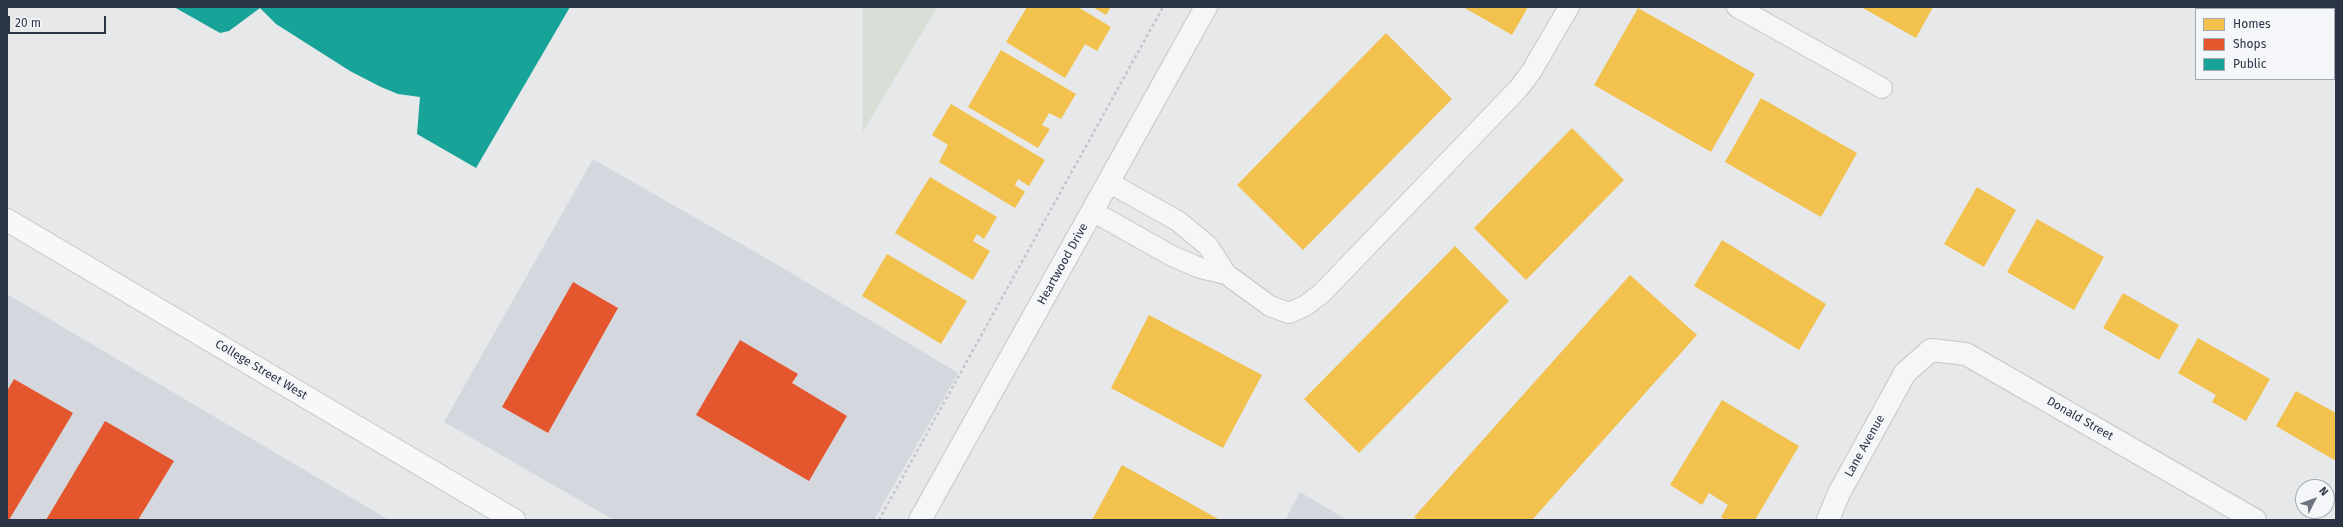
<!DOCTYPE html>
<style>
body{margin:0}
#map{position:relative;width:2343px;height:527px;overflow:hidden;background:#e6e8ea;font-family:"Fira Sans",sans-serif}
canvas{display:block}
.frame{position:absolute;inset:0;border:8px solid #2b3445;pointer-events:none}
.legend{position:absolute;left:2195px;top:8px;width:140px;height:72px;box-sizing:border-box;background:#f4f6f9;border:1px solid #a4a8b1;margin:0;padding:5px 7px;list-style:none;font-size:12px;color:#2b3445}
.legend li{display:flex;align-items:center;gap:8px;height:20px}
.legend b{width:20px;border:1px solid #a4a8b1}
.north{position:absolute;left:2295px;top:479px;width:40px;height:40px;box-sizing:border-box;background:#f4f6f9;border:1px solid #a4a8b1;border-radius:50%;rotate:48deg;font-size:11px;font-weight:700;line-height:16px;text-align:center;color:#2b3445}
.north::after{content:'';display:block;margin:auto;width:14px;height:18px;background:#6c737f;clip-path:polygon(50% 0,100% 100%,50% 72%,0 100%)}
.scale{position:absolute;left:8px;top:16px;width:98px;height:18px;box-sizing:border-box;border:2px solid #2b3445;border-top:0;padding-left:5px;font-size:12px;line-height:14px;white-space:nowrap;color:#2b3445;-webkit-text-stroke:3px #f4f6f9;paint-order:stroke}
</style>
<div id="map">
<canvas width="2343" height="527"></canvas>
<div class="frame"></div>
<ul class="legend">
<li><b style="height:11px;background:#f2c14e"></b>Homes</li>
<li><b style="height:11px;background:#e4572e"></b>Shops</li>
<li><b style="height:11px;background:#17a398"></b>Public</li>
</ul>
<div class="north">N</div>
<div class="scale">20 m</div>
</div>
<script>
const ctx = document.querySelector('canvas').getContext('2d');
ctx.lineJoin = 'round';
function fill(path, color) {
  ctx.fillStyle = color;
  ctx.fill(path, 'evenodd');
}
function poly(rows) {
  const path = new Path2D();
  for (const r of rows) {
    path.moveTo(r[0], r[1]);
    for (let i = 2; i < r.length; i += 2) path.lineTo(r[i], r[i + 1]);
  }
  return path;
}
function trace(path, color, width, dash) {
  ctx.strokeStyle = color;
  ctx.lineWidth = width;
  ctx.lineCap = dash ? 'butt' : 'round';
  ctx.setLineDash(dash || []);
  ctx.stroke(path);
}
function label(font, color, halo, rows, align = 'center') {
  ctx.font = font + ' "Fira Sans",sans-serif';
  ctx.lineWidth = 4;
  ctx.setLineDash([]);
  ctx.textBaseline = 'middle';
  ctx.strokeStyle = halo;
  ctx.fillStyle = color;
  for (const [text, x, y, turn = 0] of rows) {
    ctx.save();
    ctx.translate(x, y);
    ctx.rotate((+turn || 0) * Math.PI / 180);
    ctx.textAlign = isNaN(turn) ? turn : align;
    if (halo) ctx.strokeText(text, 0, 0);
    ctx.fillText(text, 0, 0);
    ctx.restore();
  }
}
const built = poly([
 [593,159,776,264,958,373,874,520,614,520,444,422],
 [7,294,389,520,7,520],
 [1300,492,1344,518,1349,520,1285,520]
]);
const green = poly([
 [863,7,937,7,863,132]
]);
const homes = poly([
 [1027,7,1078,7,1111,27,1097,51,1085,44,1065,78,1006,42],
 [1093,7,1111,7,1106,15],
 [1463,7,1528,7,1512,35],
 [1861,7,1933,7,1916,38],
 [2224,7,2291,7,2290,9,2228,9],
 [2315,7,2336,7,2336,49,2334,48,2334,9,2315,9],
 [1638,8,1755,74,1711,152,1594,85],
 [1386,33,1452,99,1303,250,1237,185],
 [1001,50,1076,94,1061,119,1049,113,1042,125,1050,129,1038,148,968,107],
 [1761,98,1857,153,1821,217,1725,162],
 [951,104,1045,160,1029,186,1018,179,1015,185,1025,192,1015,208,939,162,948,145,932,135],
 [1572,128,1624,180,1526,280,1474,228],
 [930,177,997,217,984,239,977,234,973,241,990,251,973,280,895,233],
 [1977,187,2016,210,1984,267,1944,244],
 [2037,219,2104,257,2074,310,2007,272],
 [1722,240,1826,304,1799,350,1694,286],
 [1455,246,1509,301,1359,453,1304,399],
 [887,254,967,301,941,344,862,296],
 [1630,275,1697,335,1532,520,1418,520,1414,517],
 [2123,293,2179,325,2159,360,2103,328],
 [1149,315,1262,375,1223,448,1111,388],
 [2198,338,2270,379,2246,421,2212,402,2216,395,2178,373],
 [2296,391,2336,413,2336,461,2276,426],
 [1722,400,1799,446,1755,520,1725,520,1721,517,1728,505,1709,493,1702,505,1670,485],
 [1122,465,1220,520,1092,520]
]);
const shops = poly([
 [573,282,618,308,548,433,502,407],
 [740,340,798,374,792,383,847,416,809,481,696,415],
 [14,379,73,413,9,520,7,519,7,391],
 [105,421,174,461,138,520,46,520]
]);
const public = poly([
 [174,7,570,7,476,168,417,134,420,97,398,94,381,87,350,71,276,24,260,8,229,31,220,33]
]);
const path = poly([
 [879,520,1163,7]
]);
const service = poly([
 [1737,7,1882,88],
 [1108,182,1178,221,1208,246,1226,274,1270,306,1289,313,1305,306,1322,293,1518,89,1531,72,1569,7],
 [1092,211,1172,256,1200,268,1226,274]
]);
const minor = poly([
 [920,520,1206,7],
 [1828,520,1839,493,1905,373,1931,350,1966,354,2255,520]
]);
const secondary = poly([
 [7,220,514,520]
]);
const streetNames = [
 ["Heartwood Drive",1063,264,-61],
 ["College Street West",261,370,31],
 ["Donald Street",2080,419,30],
 ["Lane Avenue",1865,446,-61]
];
fill(built, '#d4d7dd');
fill(green, '#d6ded6');
fill(homes, '#f2c14e');
fill(shops, '#e4572e');
fill(public, '#17a398');
trace(service, '#c4c6c8', 22);
trace(minor, '#c4c6c8', 24);
trace(secondary, '#c4c6c8', 24);
trace(path, '#c5c6ca', 2.5, [3, 3]);
trace(service, '#f5f6f7', 20);
trace(minor, '#f5f6f7', 22);
trace(secondary, '#f8f8f8', 22);
label('12px', '#2b3445', '#f4f6f9', streetNames);
</script>
